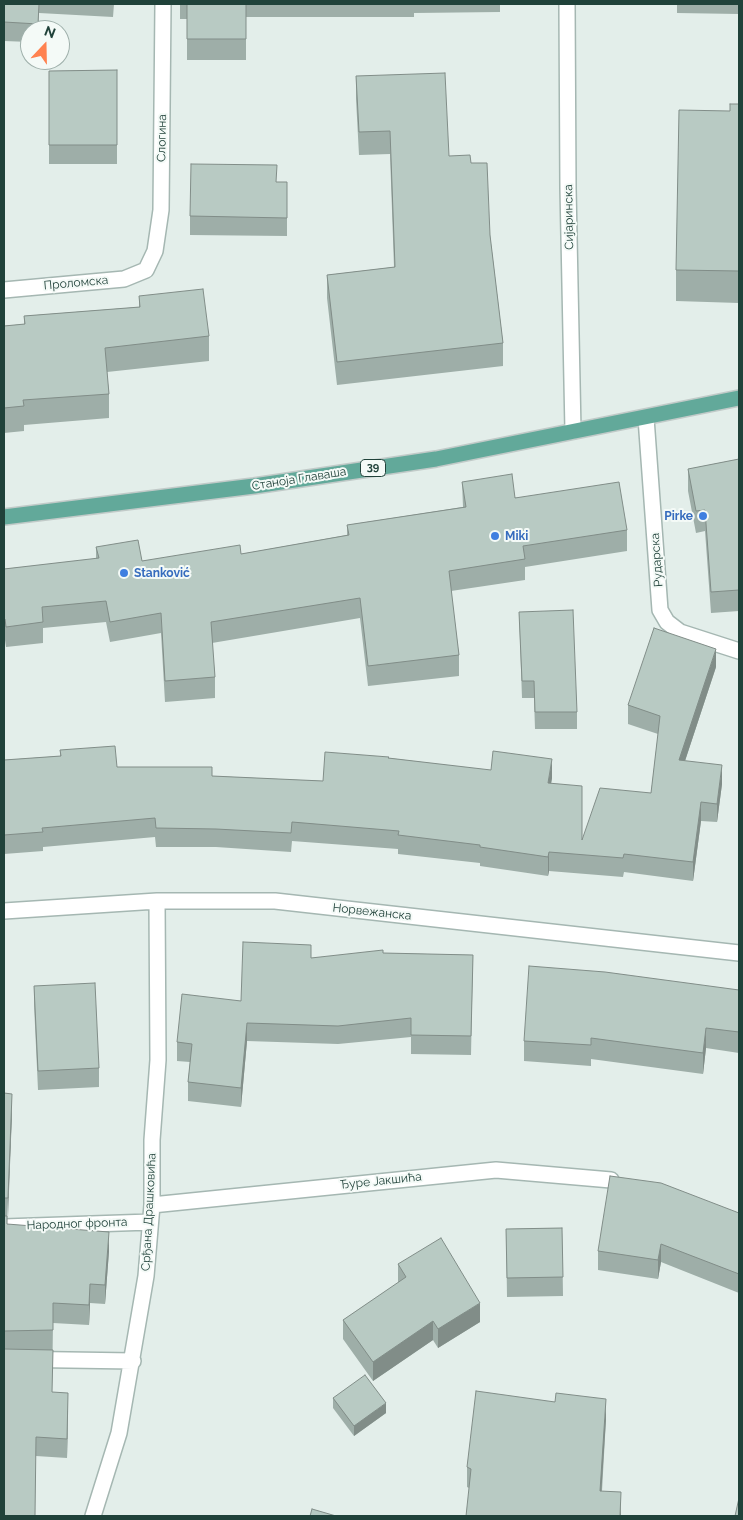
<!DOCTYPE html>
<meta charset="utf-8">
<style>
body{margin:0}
#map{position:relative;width:743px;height:1520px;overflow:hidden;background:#e3eeea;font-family:Raleway,sans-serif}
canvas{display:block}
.frame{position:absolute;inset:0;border:5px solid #20423a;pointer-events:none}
.north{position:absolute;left:20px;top:20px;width:50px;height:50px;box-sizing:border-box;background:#f4faf7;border:1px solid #9fb0ab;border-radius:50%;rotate:21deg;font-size:14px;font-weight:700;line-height:20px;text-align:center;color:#20423a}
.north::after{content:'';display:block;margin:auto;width:18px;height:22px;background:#ff8250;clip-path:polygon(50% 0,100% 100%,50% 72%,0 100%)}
</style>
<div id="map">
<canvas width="743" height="1520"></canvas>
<div class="frame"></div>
<div class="north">N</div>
</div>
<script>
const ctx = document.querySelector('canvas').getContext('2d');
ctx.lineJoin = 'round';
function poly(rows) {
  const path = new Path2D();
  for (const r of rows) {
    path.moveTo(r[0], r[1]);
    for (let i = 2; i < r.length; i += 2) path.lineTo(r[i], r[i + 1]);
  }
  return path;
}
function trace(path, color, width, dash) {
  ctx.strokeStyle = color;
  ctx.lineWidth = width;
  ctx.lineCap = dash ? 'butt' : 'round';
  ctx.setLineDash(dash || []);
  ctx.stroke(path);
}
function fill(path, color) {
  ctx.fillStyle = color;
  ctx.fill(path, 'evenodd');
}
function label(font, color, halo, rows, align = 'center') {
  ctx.font = font + ' Raleway,sans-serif';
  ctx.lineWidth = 4;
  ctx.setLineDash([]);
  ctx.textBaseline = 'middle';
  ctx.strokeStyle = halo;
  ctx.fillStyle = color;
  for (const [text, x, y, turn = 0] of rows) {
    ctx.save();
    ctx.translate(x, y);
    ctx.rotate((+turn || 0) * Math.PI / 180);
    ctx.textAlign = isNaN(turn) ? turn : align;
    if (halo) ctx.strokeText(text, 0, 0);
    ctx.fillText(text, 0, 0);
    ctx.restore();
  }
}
const minor = poly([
 [567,4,568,188,573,431],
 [4,290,124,279,146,270,155,251,161,210,163,4],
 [646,418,660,610,667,622,680,632,739,651],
 [4,911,157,901,275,901,739,953],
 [152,1205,496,1170,611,1180],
 [4,1227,150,1222],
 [4,1359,133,1361],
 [93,1516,119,1433,146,1276,152,1205,152,1140,158,1060,157,901]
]);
const primary = poly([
 [4,517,254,486,436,459,739,398]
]);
const wall = poly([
 [4,4,114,4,113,17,39,13,38,30,30,30,30,42,4,41],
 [180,4,500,4,500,12,414,13,414,17,246,17,246,60,187,60,187,19,180,19],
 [677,4,739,4,739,14,677,13],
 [117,70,117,164,49,164,49,71],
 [356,76,449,156,471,163,490,235,503,343,503,366,337,385,327,298,327,275,394,267,390,154,359,155,356,99],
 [739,104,739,303,676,301,676,270,730,111],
 [277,182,287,182,287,236,190,235,190,216],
 [139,296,209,336,209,361,107,372,109,394,109,418,24,425,24,431,4,433,4,326,24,324,24,316,139,307],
 [739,459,739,611,711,613,705,531,696,533,688,491,688,469],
 [462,482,627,530,627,551,525,567,525,580,451,591,459,655,459,676,368,686,360,618,212,643,215,677,215,698,165,702,161,633,110,642,106,622,43,628,43,643,6,647,5,640,4,640,4,569,96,559,96,547,142,561,241,554,347,535,347,525,463,507],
 [519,612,577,712,577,729,535,729,534,698,522,698],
 [716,667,685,761,722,784,717,822,701,821,693,881,624,872,623,877,549,871,548,876,480,866,480,863,398,854,398,849,292,841,291,852,216,847,156,847,155,837,43,847,43,851,4,854,4,760,60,756,60,750,117,767,212,776,323,781,389,758,552,778,551,783,582,840,651,793,658,734,628,724,628,705],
 [383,953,473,955,471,1055,411,1054,411,1037,338,1044,247,1041,241,1107,188,1101,188,1082,190,1062,177,1061,177,1042,241,1001,311,958],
 [34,986,99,1068,99,1087,38,1090,34,1004],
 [739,990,739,1053,706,1048,703,1074,591,1059,591,1066,524,1061,524,1041],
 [4,1093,12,1113,7,1224,109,1251,105,1304,90,1303,89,1325,53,1323,52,1392,68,1411,67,1458,36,1456,4,1516],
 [739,1213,739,1293,661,1262,658,1279,598,1270,598,1251],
 [562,1228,563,1296,507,1297,506,1229],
 [398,1264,480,1322,438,1348,433,1340,373,1381,343,1339,343,1320,398,1283],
 [333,1398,386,1413,354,1436,333,1408],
 [606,1419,602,1491,469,1488,467,1487,467,1467]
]);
const shadedWall = poly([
 [716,649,716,667,679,779,679,760],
 [552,759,552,778,548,802,548,783],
 [722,765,722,784,717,822,717,804],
 [701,802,701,821,693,881,693,862],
 [549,852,549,871,548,876,548,857],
 [247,1023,247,1041,241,1107,241,1088],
 [706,1028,706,1048,703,1074,703,1053],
 [12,1094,12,1113,8,1217,8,1198],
 [109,1232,109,1251,105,1304,105,1285],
 [661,1244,661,1262,658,1279,658,1260],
 [90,1284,90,1303,89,1325,89,1305],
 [480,1303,480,1322,438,1348,438,1329],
 [433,1321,433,1340,373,1381,373,1362],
 [68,1393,68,1411,67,1458,67,1439],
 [606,1399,606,1419,600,1511,600,1491],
 [386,1403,386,1413,354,1436,354,1426],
 [621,1492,621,1516,620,1516]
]);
const building = poly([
 [4,4,39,4,38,24,4,22,4,4],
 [187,4,246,4,246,39,187,39,187,4],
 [117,70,117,145,49,145,49,71,117,70],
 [445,73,449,156,470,155,471,163,487,163,490,235,503,343,337,362,327,275,395,267,390,131,359,132,356,76,445,73],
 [730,104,739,104,739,271,676,270,679,110,730,111,730,104],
 [191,164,277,165,276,182,287,182,287,218,190,216,191,164],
 [203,289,209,336,105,348,109,394,23,400,24,406,4,408,4,326,25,324,24,316,140,307,139,296,203,289],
 [739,459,739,590,711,592,705,510,696,511,688,469,739,459],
 [512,474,515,498,619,482,627,530,523,546,525,559,449,571,459,655,368,666,360,598,211,622,215,677,165,681,161,613,110,622,106,601,42,607,43,622,6,627,5,619,4,619,4,569,99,558,96,547,138,540,142,561,240,545,241,554,349,535,347,525,466,507,462,482,512,474],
 [573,610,577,712,535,712,534,681,522,681,519,612,573,610],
 [654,628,716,649,679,760,722,765,717,804,701,802,693,862,624,854,623,858,549,852,548,857,480,847,480,845,398,835,399,831,292,822,291,833,216,829,156,828,155,818,42,828,43,832,4,835,4,760,61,756,60,750,115,746,117,767,212,767,212,776,323,781,325,752,389,757,388,758,491,770,493,751,552,759,548,783,582,786,582,840,600,788,651,793,660,716,628,705,654,628],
 [243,942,311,945,311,958,383,950,383,953,473,955,471,1036,411,1035,411,1018,338,1026,247,1023,241,1088,188,1082,192,1044,177,1042,182,994,241,1001,243,942],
 [529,966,605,972,739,990,739,1032,706,1028,703,1053,591,1038,591,1045,524,1041,529,966],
 [95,983,99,1068,38,1071,34,986,95,983],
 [4,1093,12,1094,8,1198,4,1198,4,1093],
 [610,1176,661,1183,739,1213,739,1274,661,1244,658,1260,598,1251,610,1176],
 [4,1216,7,1216,7,1224,109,1232,105,1285,90,1284,89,1305,53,1303,53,1330,4,1331,4,1216],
 [562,1228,563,1277,507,1278,506,1229,562,1228],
 [441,1238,480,1303,438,1329,433,1321,373,1362,343,1320,406,1277,398,1264,441,1238],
 [4,1349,53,1350,52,1392,68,1393,67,1439,36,1437,35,1516,4,1516,4,1349],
 [365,1375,386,1403,354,1426,333,1398,365,1375],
 [476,1391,555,1402,556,1393,606,1399,600,1491,621,1492,620,1516,466,1516,471,1469,467,1467,476,1391],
 [739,1498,739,1516,735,1516,739,1498],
 [312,1509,336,1516,310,1516,312,1509]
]);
const markers = [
 [703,516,5,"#3f7fe0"],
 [495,536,5,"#3f7fe0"],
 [124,573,5,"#3f7fe0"]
];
const shields = [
 [373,468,25]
];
const shieldNames = [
 ["39",373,468]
];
const streetNames = [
 ["Слогина",162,138,-89],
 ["Сијаринска",569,217,-91],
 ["Проломска",76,283,-5],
 ["Станоја Главаша",299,479,-9],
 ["Рударска",657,560,-94],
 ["Норвежанска",372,912,6],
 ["Ђуре Јакшића",381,1181,-6],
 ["Срђана Драшковића",149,1212,-87],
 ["Народног фронта",77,1224,-2]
];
const shopNames = [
 ["Pirke",693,516,"right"],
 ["Miki",505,536],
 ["Stanković",134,573]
];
trace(minor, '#a5b7b2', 18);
trace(primary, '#c1cac8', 18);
trace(minor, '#fff', 15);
trace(primary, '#62a99a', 15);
fill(wall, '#9eaea8');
fill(shadedWall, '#818d88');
fill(building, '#b8cac3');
trace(building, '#818d88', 1);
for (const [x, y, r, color] of markers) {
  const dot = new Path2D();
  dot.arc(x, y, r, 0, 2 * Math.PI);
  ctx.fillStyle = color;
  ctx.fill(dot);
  trace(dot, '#f4faf7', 2);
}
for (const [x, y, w] of shields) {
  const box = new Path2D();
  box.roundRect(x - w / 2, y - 8.5, w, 17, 4);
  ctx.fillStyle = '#f4faf7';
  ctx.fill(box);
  trace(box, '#20423a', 1);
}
label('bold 11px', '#20423a', null, shieldNames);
label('12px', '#20423a', '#f4faf7', streetNames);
label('bold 12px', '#366cbe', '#f4faf7', shopNames, 'left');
</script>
